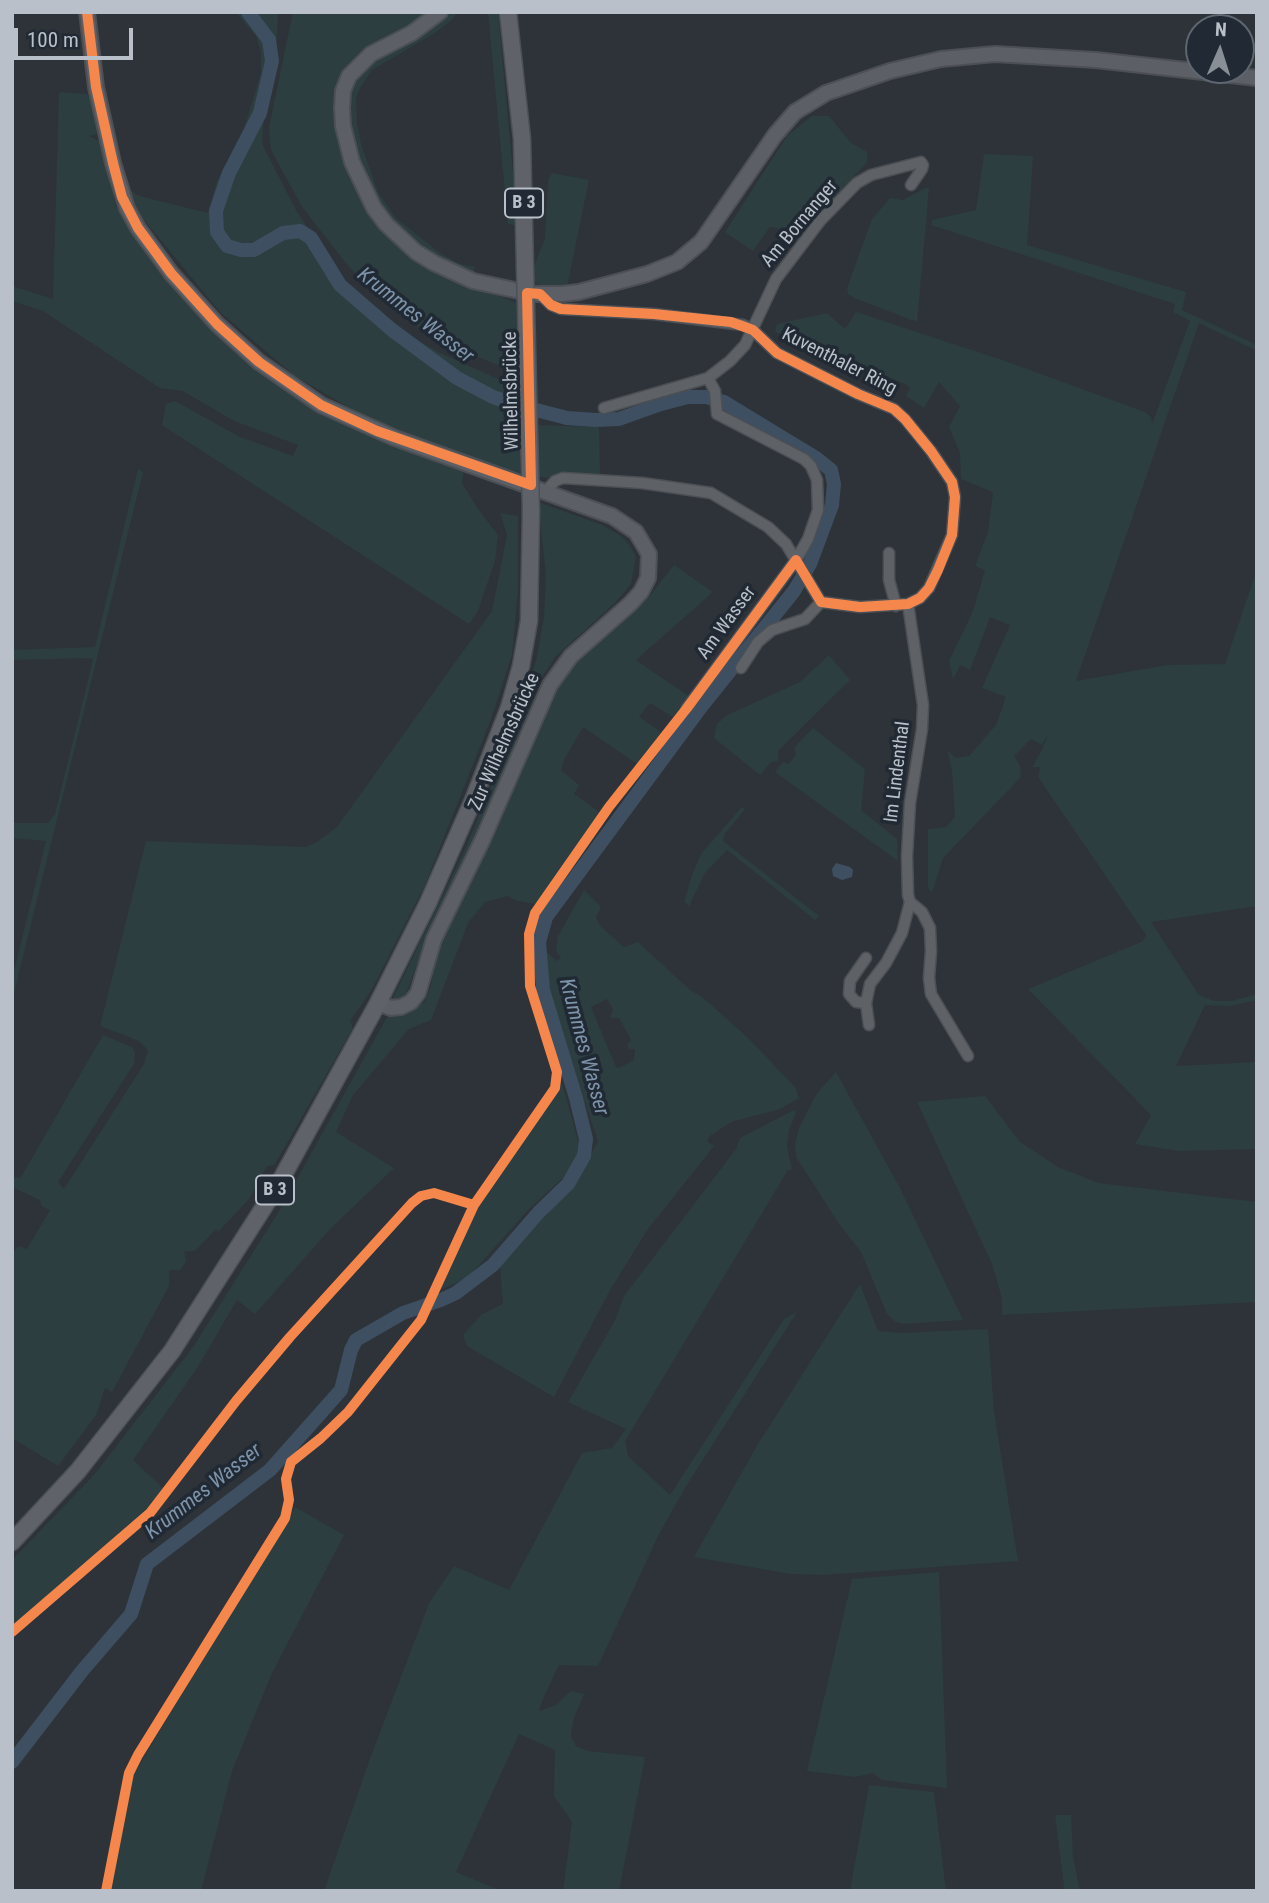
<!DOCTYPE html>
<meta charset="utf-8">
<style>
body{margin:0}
#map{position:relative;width:1269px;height:1903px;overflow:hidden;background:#2e3339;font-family:"Roboto Condensed",sans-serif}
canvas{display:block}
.frame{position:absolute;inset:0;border:14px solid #b9c0c9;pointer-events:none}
.north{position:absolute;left:1185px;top:14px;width:70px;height:70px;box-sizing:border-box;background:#212a34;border:2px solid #5e6670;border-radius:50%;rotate:3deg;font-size:19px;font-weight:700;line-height:28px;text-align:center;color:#b9c0c9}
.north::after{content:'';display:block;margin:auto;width:24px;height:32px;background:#888f97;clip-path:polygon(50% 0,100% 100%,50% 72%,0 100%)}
.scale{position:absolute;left:14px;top:28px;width:119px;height:32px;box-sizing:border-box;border:4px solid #b9c0c9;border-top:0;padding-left:9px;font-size:21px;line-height:24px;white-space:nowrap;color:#b9c0c9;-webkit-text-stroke:5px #212a34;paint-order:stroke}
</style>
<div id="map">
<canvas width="1269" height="1903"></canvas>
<div class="frame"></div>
<div class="north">N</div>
<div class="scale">100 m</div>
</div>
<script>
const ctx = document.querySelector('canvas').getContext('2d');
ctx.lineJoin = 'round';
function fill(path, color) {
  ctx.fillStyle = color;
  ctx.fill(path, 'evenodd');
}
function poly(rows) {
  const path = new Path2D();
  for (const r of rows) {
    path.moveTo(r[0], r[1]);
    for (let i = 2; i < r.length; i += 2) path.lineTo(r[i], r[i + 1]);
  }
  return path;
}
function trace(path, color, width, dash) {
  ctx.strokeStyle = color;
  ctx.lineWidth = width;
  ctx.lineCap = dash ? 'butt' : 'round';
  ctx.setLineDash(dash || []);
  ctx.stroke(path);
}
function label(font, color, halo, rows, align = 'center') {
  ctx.font = font + ' "Roboto Condensed",sans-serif';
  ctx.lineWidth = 7;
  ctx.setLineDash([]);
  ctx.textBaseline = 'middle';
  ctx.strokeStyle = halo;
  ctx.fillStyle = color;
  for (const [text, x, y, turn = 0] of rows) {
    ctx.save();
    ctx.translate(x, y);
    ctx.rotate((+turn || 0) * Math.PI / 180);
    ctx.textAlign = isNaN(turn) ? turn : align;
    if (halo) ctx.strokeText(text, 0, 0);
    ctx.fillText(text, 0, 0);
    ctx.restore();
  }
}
const green = poly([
 [236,12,278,12,276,53,264,116,262,144,297,212,345,283,408,334,436,351,509,384,503,419,520,436,520,473,467,457,371,420,296,377,220,312,140,215,129,189,139,196,208,213,217,181,243,132,261,73,261,51,256,36],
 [293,12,458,12,452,20,433,34,372,70,360,88,356,98,357,123,361,144,378,192,396,218,440,253,460,264,475,267,471,284,519,304,521,374,445,344,395,312,349,267,302,207,271,150,269,127],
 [488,12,498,12,518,226,508,224],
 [59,92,87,94,90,98,97,134,89,136,101,142,116,206,131,227,233,347,278,384,319,409,464,468,462,483,478,509,498,535,495,561,478,611,469,624,162,425,166,404,175,401,240,437,293,456,298,445,234,421,183,391,160,388,43,311,12,301,12,286,53,299],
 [812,116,829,116,851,143,867,152,867,162,803,233,770,227,753,251,725,232,787,136],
 [984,154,1033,156,1027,245,1186,292,1182,310,1257,345,1257,351,1199,323,1076,681,1167,665,1225,664,1254,578,1257,578,1257,906,1151,922,1199,995,1214,1001,1232,1001,1257,994,1257,1000,1230,1006,1205,1005,1176,1066,1257,1062,1257,1149,1178,1151,1135,1144,1151,1115,1028,989,1143,941,1146,935,1038,777,1040,767,1032,767,1041,752,1049,733,1042,745,1031,739,1014,756,1020,766,1021,777,943,858,932,892,928,888,928,829,946,827,955,817,952,771,947,750,955,758,969,756,996,725,1006,697,982,688,1010,625,990,617,970,670,960,665,953,679,949,661,973,611,985,570,975,566,988,532,993,492,961,479,960,453,949,427,960,406,939,382,924,408,906,396,910,388,905,384,821,348,775,332,777,324,827,313,845,329,856,312,1005,361,1145,412,1151,418,1152,424,1190,321,1173,312,1175,304,931,225,932,220,976,210],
 [552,173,589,180,567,287,546,287,534,283,533,268,545,239,548,180],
 [925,188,929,188,917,322,854,298,848,294,847,288,872,219,890,198,903,200],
 [537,425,599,427,600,479,538,477],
 [138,469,143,472,12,1001,12,979,46,841,12,838,12,823,48,823,55,814,93,660,90,658,12,660,12,650,95,647],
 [538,502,602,525,621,536,630,546,636,557,631,584,615,603,556,656,542,677,485,816,426,939,405,997,392,1000,467,845,516,726,537,657,544,617,546,574],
 [500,513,518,516,518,589,512,655,491,719,425,885,372,989,350,1021,353,1028,275,1164,266,1167,250,1198,218,1232,216,1229,195,1251,184,1251,186,1262,180,1270,169,1270,169,1286,112,1392,105,1388,96,1415,58,1466,12,1438,12,1255,18,1246,27,1249,50,1210,41,1206,40,1200,12,1187,12,1178,21,1177,103,1035,132,1047,135,1053,134,1064,58,1182,64,1189,144,1064,148,1050,139,1041,100,1026,146,841,305,847,317,842,337,827,492,611,507,535],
 [674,565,713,592,636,660,690,697,673,717,650,703,639,717,662,733,637,764,583,727,565,758,561,770,579,785,574,794,601,813,536,904,518,901,507,896,485,902,468,923,431,1020,409,1029,397,1043,353,1095,336,1132,394,1168,330,1229,255,1314,237,1300,197,1368,133,1460,166,1491,158,1501,12,1627,12,1560,94,1475,193,1347,278,1213,387,1017,400,1016,412,1011,425,1001,431,985,437,950,497,824,558,684,585,653,648,598],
 [829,655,850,680,778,751,778,761,771,762,760,775,714,738,717,724,727,715,800,682],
 [813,728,865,769,861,810,897,839,898,861,775,772,783,762,789,764,796,754,794,748],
 [742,807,745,809,724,835,723,841,819,916,815,920,727,850,705,873,689,906,684,902,693,872,701,854],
 [584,890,601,907,596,917,600,926,624,947,638,942,690,990,701,996,747,1037,795,1087,799,1098,780,1109,731,1122,710,1136,707,1141,714,1146,648,1229,610,1290,554,1397,467,1346,463,1335,481,1315,503,1304,500,1265,575,1183,598,1141,554,1008,544,961,546,951,556,961,561,958,556,951,558,936],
 [607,999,613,1010,610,1016,612,1018,619,1018,631,1040,627,1045,629,1049,635,1049,634,1060,619,1068,616,1067,591,1007],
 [836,1072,900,1188,963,1320,904,1324,896,1322,887,1314,861,1252,839,1224,796,1157,795,1144,799,1128,817,1093],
 [562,1083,578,1141,579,1154,564,1177,528,1210,471,1274,461,1281,440,1290,466,1229,485,1196],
 [985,1096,1020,1142,1058,1167,1098,1183,1257,1202,1257,1302,1002,1315,1002,1298,992,1264,917,1102],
 [794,1110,796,1112,789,1130,787,1146,792,1170,788,1170,625,1441,628,1456,670,1495,784,1319,797,1312,685,1488,659,1534,598,1666,559,1665,542,1701,539,1711,556,1705,571,1691,584,1694,574,1717,572,1728,571,1737,576,1746,588,1751,645,1757,619,1891,563,1891,572,1822,554,1796,555,1750,519,1734,456,1872,502,1891,324,1891,371,1756,429,1603,454,1566,509,1590,582,1453,612,1448,626,1429,568,1402,615,1320,624,1296,736,1149,740,1138],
 [860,1284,878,1331,900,1333,988,1329,994,1412,1018,1561,823,1575,791,1574,694,1557,758,1444],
 [295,1507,344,1535,272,1673,232,1771,201,1891,110,1891,130,1784,135,1772],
 [939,1572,947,1788,882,1780,873,1773,855,1777,807,1771,852,1579],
 [869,1785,934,1792,946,1891,850,1891],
 [1055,1815,1071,1815,1073,1857,1080,1891,1066,1891,1064,1887]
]);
const water = poly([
 [836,863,850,867,853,870,852,877,842,880,833,876,832,869]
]);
const river = poly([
 [12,1762,82,1671,131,1614,147,1564,270,1470,341,1390,351,1350,356,1340,403,1313,441,1300,456,1293,493,1265,539,1212,568,1184,584,1156,586,1139,576,1098,543,990,539,942,546,917,701,707,794,591,810,564,832,505,834,484,831,470,816,458,724,402,706,397,688,397,661,404,619,419,595,420,567,418,517,405,493,397,457,378,392,330,340,285,311,238,300,231,283,233,254,250,241,250,227,246,217,232,216,211,229,173,260,113,272,61,269,40,248,12]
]);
const street = poly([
 [540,294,551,305,561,309,654,314,743,325,753,330,777,353,858,394,894,409,905,419,931,451,952,482,955,497,952,535,929,588,920,598,908,604,860,607,821,602,786,544,768,527,711,493,642,483,563,478,555,481,546,491],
 [604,408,708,378,730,361,745,345,776,279,820,221,857,183,871,175,921,162,923,165,922,169,911,185],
 [889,553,889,580,896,606],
 [741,668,758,642,772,630,805,619,821,602],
 [687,708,796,560,808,539,818,510,817,480,811,466,804,459,717,414,715,391,708,378],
 [910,902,922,912,930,928,931,951,929,978,931,994,968,1056],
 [866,1003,856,1002,849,994,850,981,866,958],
 [869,1025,866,1003,870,984,886,963,902,933,910,902,908,895,907,856,910,803,922,729,923,705,908,604]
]);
const secondary = poly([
 [87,12,96,87,113,163,127,208,138,228,171,273,217,324,259,362,321,405,395,438,612,516,636,532,649,554,648,578,641,592,630,604,571,656,550,685,482,841,434,939,418,993,411,1002,401,1007,391,1008,378,1003],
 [440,12,412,33,371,54,349,76,343,91,342,108,343,126,352,162,374,208,386,224,416,252,434,263,473,281,533,294,562,294,579,292,647,274,677,262,701,242,775,135,795,112,826,93,890,71,941,59,995,54,1096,60,1257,78]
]);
const primary = poly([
 [508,12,522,139,525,267],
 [12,1542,78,1471,172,1351,278,1185,378,1003,428,903,474,798,509,708,521,666,529,621,531,511]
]);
const primaryBridge = poly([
 [525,267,531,511]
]);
const cycleway = poly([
 [87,12,96,87,113,163,122,197,138,228,171,273,217,324,259,362,321,405,377,431,531,485,527,293,540,294,551,305,561,309,654,314,731,322,753,330,777,353,858,394,894,409,905,419,931,451,952,482,955,497,952,535,938,570,929,588,920,598,908,604,860,607,821,602,796,560,687,708,609,807,535,913,529,934,530,986,557,1072,555,1088,474,1205,421,1320,348,1412,321,1438,291,1462,286,1479,289,1500,285,1518,138,1755,129,1773,106,1891],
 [12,1632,150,1513,236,1401,290,1337,412,1203,421,1196,434,1193,474,1205]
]);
const shields = [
 [524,203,38],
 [275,1190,38]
];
const shieldNames = [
 ["B 3",524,203],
 ["B 3",275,1190]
];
const streetNames = [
 ["Am Bornanger",800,224,-50],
 ["Kuventhaler Ring",839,362,27],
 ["Wilhelmsbrücke",512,391,-91],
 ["Am Wasser",727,623,-54],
 ["Zur Wilhelmsbrücke",505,742,-66],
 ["Im Lindenthal",898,772,-83]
];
const waterNames = [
 ["Krummes Wasser",415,316,38],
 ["Krummes Wasser",583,1047,75],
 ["Krummes Wasser",204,1492,-38]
];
fill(green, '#2c3e3f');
fill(water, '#3e4f61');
trace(river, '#3e4f61', 14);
trace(street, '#4c4f54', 13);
trace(secondary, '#4c4f54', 18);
trace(primary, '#4b5056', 19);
trace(street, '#5e6267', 10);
trace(secondary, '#5c6066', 14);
trace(primary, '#5f6369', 16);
trace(primaryBridge, '#4b5056', 19, []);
trace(primaryBridge, '#5f6369', 16);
trace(cycleway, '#f5874c', 10);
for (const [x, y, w] of shields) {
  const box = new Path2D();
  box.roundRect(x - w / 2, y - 14.5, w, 29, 5);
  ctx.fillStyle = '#212a34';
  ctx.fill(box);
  trace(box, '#b9c0c9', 2);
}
label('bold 18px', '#b9c0c9', null, shieldNames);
label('19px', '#b9c0c9', '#212a34', streetNames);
label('italic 21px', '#7d93a9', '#212a34', waterNames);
</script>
